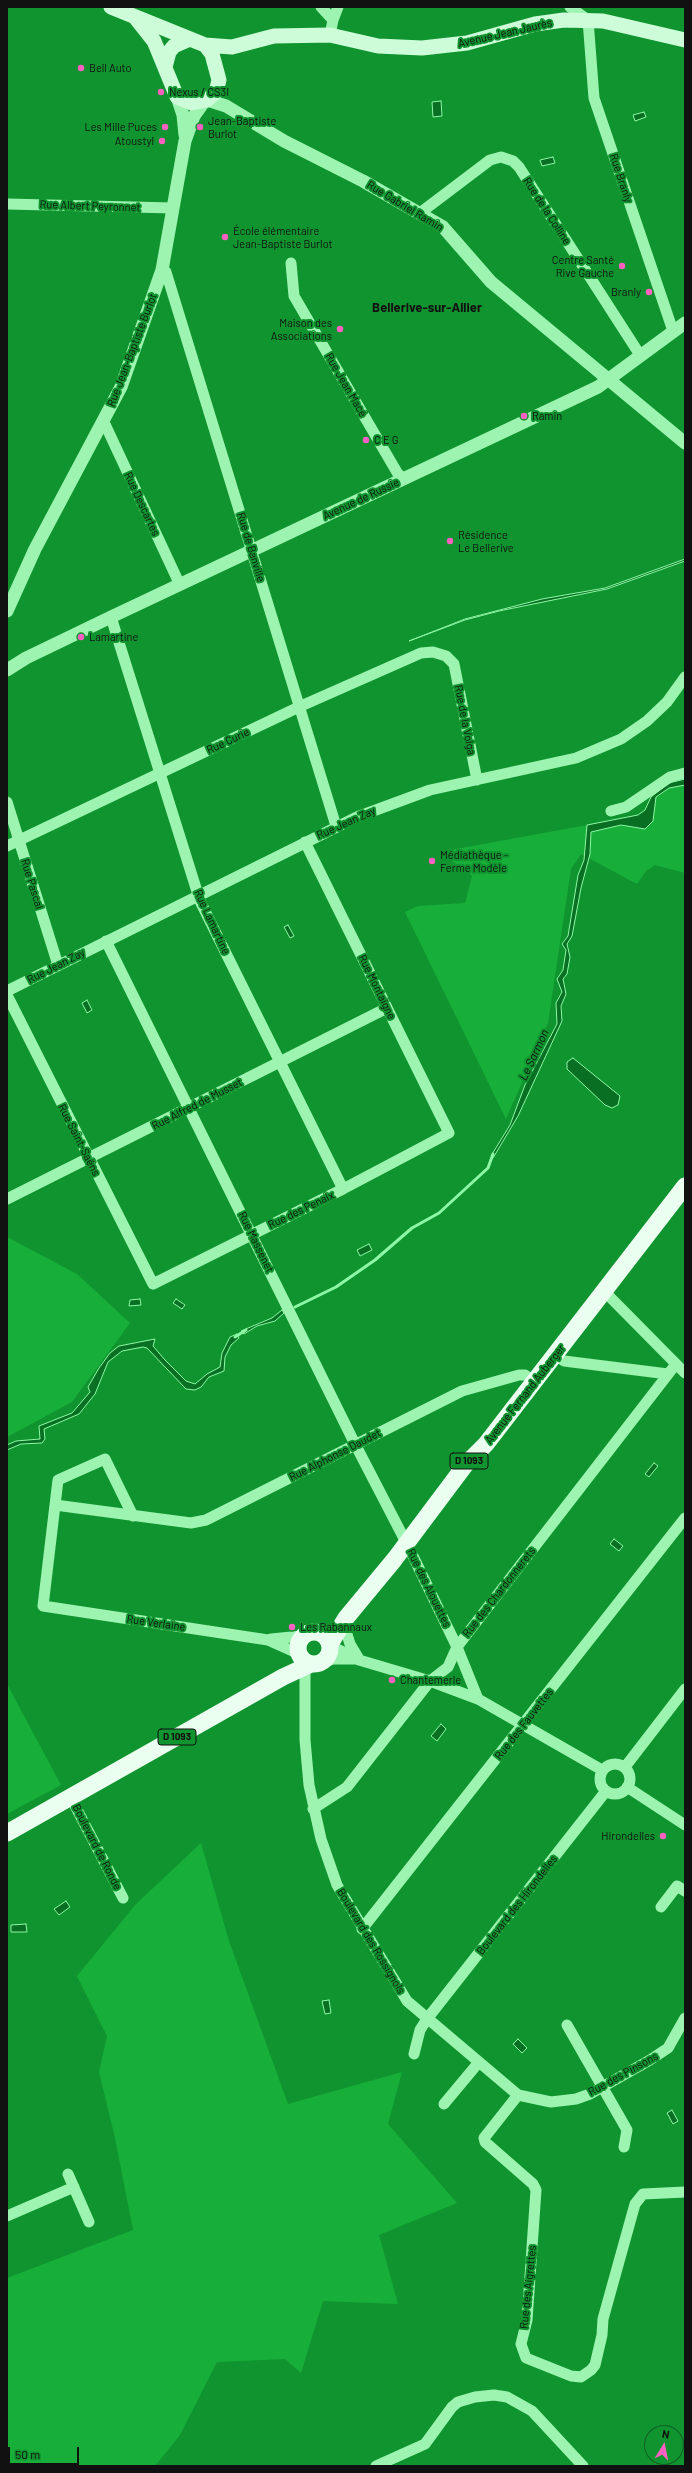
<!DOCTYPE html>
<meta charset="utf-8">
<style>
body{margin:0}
#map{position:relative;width:692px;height:2473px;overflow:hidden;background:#10942f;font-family:Barlow,sans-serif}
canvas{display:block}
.frame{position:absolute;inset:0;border:8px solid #111;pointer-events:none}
.north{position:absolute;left:644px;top:2425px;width:40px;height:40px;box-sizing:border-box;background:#10942f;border:1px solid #106023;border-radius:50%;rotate:10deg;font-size:11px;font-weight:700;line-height:16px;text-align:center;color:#111}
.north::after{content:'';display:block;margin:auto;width:14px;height:18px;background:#ff60c1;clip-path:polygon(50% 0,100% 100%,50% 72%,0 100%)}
.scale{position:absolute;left:8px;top:2447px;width:71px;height:18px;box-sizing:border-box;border:2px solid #111;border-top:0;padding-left:5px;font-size:12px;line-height:14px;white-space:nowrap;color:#111;-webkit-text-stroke:3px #10942f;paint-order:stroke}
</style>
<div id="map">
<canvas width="692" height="2473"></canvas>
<div class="frame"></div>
<div class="north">N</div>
<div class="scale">50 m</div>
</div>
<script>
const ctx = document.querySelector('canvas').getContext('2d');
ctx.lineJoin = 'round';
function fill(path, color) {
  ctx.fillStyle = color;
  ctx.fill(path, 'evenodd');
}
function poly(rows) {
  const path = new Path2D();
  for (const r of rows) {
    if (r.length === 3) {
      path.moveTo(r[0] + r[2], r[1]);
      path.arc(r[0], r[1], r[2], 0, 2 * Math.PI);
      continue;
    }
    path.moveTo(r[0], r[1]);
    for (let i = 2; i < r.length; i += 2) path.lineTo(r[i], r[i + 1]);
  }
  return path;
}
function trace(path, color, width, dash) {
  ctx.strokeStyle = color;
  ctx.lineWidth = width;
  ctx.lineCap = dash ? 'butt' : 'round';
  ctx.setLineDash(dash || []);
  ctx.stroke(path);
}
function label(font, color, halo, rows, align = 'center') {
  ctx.font = font + ' Barlow,sans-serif';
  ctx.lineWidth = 4;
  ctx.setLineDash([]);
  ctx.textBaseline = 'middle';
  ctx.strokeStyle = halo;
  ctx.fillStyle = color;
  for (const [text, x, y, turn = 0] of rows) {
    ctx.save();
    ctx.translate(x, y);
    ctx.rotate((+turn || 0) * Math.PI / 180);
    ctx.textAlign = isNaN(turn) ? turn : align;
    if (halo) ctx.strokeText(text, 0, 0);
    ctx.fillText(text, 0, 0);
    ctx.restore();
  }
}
const green = poly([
 [685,785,685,873,655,865,646,871,637,884,581,854,571,869,548,1023,506,1119,405,912,418,906,465,903,472,876,440,852,587,825,650,825,655,799,669,788],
 [7,1237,77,1274,130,1323,72,1402,7,1437],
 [7,1684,61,1785,7,1814],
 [201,1843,229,1941,288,2104,402,2072,388,2124,457,2203,379,2235,398,2304,323,2301,301,2373,285,2359,217,2362,180,2435,155,2466,7,2466,7,2278,133,2230,115,2138,99,2072,107,2036,77,1976,136,1904]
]);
const water = poly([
 [441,101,442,116,433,117,432,102,441,101],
 [644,112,646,117,635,121,633,115,644,112],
 [553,157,555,163,542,166,540,160,553,157],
 [685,559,685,561,607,589,499,611,465,620,409,641,465,619,542,599,605,588,685,559],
 [685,779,685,785,669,788,656,797,653,821,645,829,621,825,591,832,590,854,581,888,572,936,567,944,570,957,567,974,563,979,566,994,561,1006,562,1021,518,1116,493,1158,491,1156,510,1125,525,1085,557,1024,556,1003,562,992,557,979,563,970,566,950,562,944,568,936,578,875,584,860,587,825,638,815,645,810,651,797,669,783,685,779],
 [288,925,294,936,290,938,284,927,288,925],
 [87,1000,92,1010,87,1013,82,1003,87,1000],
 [573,1058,620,1096,618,1105,612,1108,605,1105,567,1069,567,1062,573,1058],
 [369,1244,372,1250,360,1256,357,1250,369,1244],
 [140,1299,141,1305,129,1306,130,1300,140,1299],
 [176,1299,185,1305,182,1309,173,1303,176,1299],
 [282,1310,284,1313,275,1321,257,1326,244,1334,241,1331,272,1318,282,1310],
 [237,1334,239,1338,231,1345,225,1357,224,1371,209,1377,201,1387,195,1390,186,1389,147,1348,143,1347,122,1351,108,1362,95,1394,79,1414,44,1429,45,1439,42,1443,21,1444,7,1450,7,1445,16,1441,40,1439,39,1426,72,1413,90,1392,88,1387,99,1368,110,1353,119,1346,155,1339,153,1346,165,1360,186,1381,195,1384,207,1374,220,1367,222,1353,230,1337,237,1334],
 [654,1463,658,1466,649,1477,645,1474,654,1463],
 [614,1539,623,1546,619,1551,610,1544,614,1539],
 [441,1724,446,1729,437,1741,431,1736,441,1724],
 [66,1901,70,1907,59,1915,54,1909,66,1901],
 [26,1924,27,1932,11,1932,11,1925,26,1924],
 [329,2000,331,2013,325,2014,322,2001,329,2000],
 [518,2039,527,2048,522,2053,513,2044,518,2039],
 [672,2110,678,2121,673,2124,667,2113,672,2110]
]);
const stream = poly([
 [295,1307,336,1287,375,1260,412,1228,439,1213,488,1168,493,1154],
 [235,1337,246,1330]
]);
const minor = poly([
 [321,7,333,20],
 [570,7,588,20,594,98,673,331],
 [330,35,333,20,338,7],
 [7,204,173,208],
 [420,213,490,160,501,157,513,161,519,167,640,355],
 [291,263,294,296,398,474,405,479],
 [162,270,166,272,336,826],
 [104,422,180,585],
 [111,617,200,901,343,1189],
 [7,802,58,965],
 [611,811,626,807,670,777,685,773],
 [7,846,301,706,421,653,433,652,446,656,454,664,477,780],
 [106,941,353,1440,410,1550,457,1647,478,1699],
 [7,991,357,817,430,790,576,758,621,739,647,721,667,702,685,677],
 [7,995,153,1284,343,1189,449,1133,305,842],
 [7,1199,387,1008],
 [604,1291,685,1373],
 [555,1355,564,1361,668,1374],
 [55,1505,58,1480,105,1459,133,1516],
 [346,1619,345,1628,350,1644,359,1659],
 [271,1639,302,1636],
 [331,1646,359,1660,430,1681,478,1699,602,1770],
 [297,1653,268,1640,43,1606,55,1505,191,1523,206,1520,462,1391,519,1375,525,1375,534,1381],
 [326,1661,334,1659,355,1659],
 [305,1663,305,1740,309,1785,321,1839,337,1885,407,2001,518,2095,551,2102,576,2099,590,2094,650,2060,668,2048,685,2018],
 [615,1779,15],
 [625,1767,685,1689],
 [627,1787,685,1825],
 [70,1796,123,1898],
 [313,1809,347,1787,430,1681,448,1667,457,1647,676,1364],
 [661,1907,677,1886,685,1891],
 [362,1929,685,1518],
 [567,2025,627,2130,624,2147],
 [414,2054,420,2030,427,2019,606,1791],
 [518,2095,484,2138,485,2142,533,2184,536,2190,527,2320,521,2344,526,2358,571,2376,581,2377,591,2370,595,2365,602,2335,603,2319,635,2204,643,2194,685,2192],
 [444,2104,479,2062],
 [68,2174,89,2222],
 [7,2216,74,2187],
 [376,2466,425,2444,452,2407,458,2402,475,2397,494,2395,507,2397,532,2411,583,2466]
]);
const tertiary = poly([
 [177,97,183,115,185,135],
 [207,100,226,106,284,141,363,181,443,227,491,282,685,443],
 [7,611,35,549,121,387,162,270,185,141,194,116,204,102],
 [7,670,26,658,111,617,598,387,685,323]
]);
const secondary = poly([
 [111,7,205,45,212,54,219,80,216,92,207,100,192,103,177,97,154,41,135,17],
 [205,45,232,47,274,36,330,35,378,46,422,48,467,43,535,24,564,20,603,21,685,40],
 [165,67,169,52,174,46,190,39]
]);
const primary = poly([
 [314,1648,16],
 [330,1644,346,1618,394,1560,466,1464,486,1444,685,1186],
 [7,1833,283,1677,311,1664]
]);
const markers = [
 [81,68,4,"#ff60c1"],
 [161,92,4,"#ff60c1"],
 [165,127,4,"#ff60c1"],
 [200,127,4,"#ff60c1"],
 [162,141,4,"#ff60c1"],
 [225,237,4,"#ff60c1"],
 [622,266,4,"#ff60c1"],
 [649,292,4,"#ff60c1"],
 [340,329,4,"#ff60c1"],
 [524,416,4,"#ff60c1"],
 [366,440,4,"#ff60c1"],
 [450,541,4,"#ff60c1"],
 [81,637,4,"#ff60c1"],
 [432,861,4,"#ff60c1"],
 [292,1627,4,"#ff60c1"],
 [392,1680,4,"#ff60c1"],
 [663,1836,4,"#ff60c1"]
];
const shields = [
 [469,1461,38],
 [177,1737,38]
];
const shieldNames = [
 ["D 1093",469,1461],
 ["D 1093",177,1737]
];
const streetNames = [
 ["Avenue Jean Jaurès",505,33,-13],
 ["Rue Branly",621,178,72],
 ["Rue Albert Peyronnet",90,206,2],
 ["Rue Gabriel Ramin",405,206,31],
 ["Rue de la Colline",547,211,57],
 ["Rue Jean-Baptiste Burlot",132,350,-69],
 ["Rue Jean Macé",346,385,60],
 ["Avenue de Russie",361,499,-25],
 ["Rue Descartes",142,504,65],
 ["Rue de Banville",251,547,73],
 ["Rue de la Volga",465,720,79],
 ["Rue Curie",228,741,-25],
 ["Rue Jean Zay",346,823,-24],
 ["Rue Pascal",32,884,73],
 ["Rue Lamartine",212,922,65],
 ["Rue Jean Zay",56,966,-27],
 ["Rue Montaigne",377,987,64],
 ["Rue Alfred de Musset",197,1104,-27],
 ["Rue Saint-Saëns",79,1140,63],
 ["Rue des Penaix",301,1210,-26],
 ["Rue Massenet",256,1242,64],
 ["Avenue Fernand Auberger",525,1394,-52],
 ["Rue Alphonse Daudet",335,1455,-27],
 ["Rue des Alouettes",429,1588,64],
 ["Rue des Chardonnerets",499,1592,-52],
 ["Rue Verlaine",156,1623,8],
 ["Rue des Fauvettes",524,1724,-52],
 ["Boulevard de Ronde",97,1847,63],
 ["Boulevard des Hirondelles",517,1905,-52],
 ["Boulevard des Rossignols",371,1941,59],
 ["Rue des Pinsons",623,2074,-29],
 ["Rue des Aigrettes",528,2287,-84]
];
const poiNames = [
 ["Bell Auto",89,68],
 ["Nexus / CS3I",169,92],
 ["Jean-Baptiste",208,121],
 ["Burlot",208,134],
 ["Les Mille Puces",157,127,"right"],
 ["Atoustyl",154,141,"right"],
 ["École élémentaire",233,231],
 ["Jean-Baptiste Burlot",233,244],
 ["Centre Santé",614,260,"right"],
 ["Rive Gauche",614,273,"right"],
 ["Branly",641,292,"right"],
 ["Maison des",332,323,"right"],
 ["Associations",332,336,"right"],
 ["Ramin",532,416],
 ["C E G",374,440],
 ["Résidence",458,535],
 ["Le Bellerive",458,548],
 ["Lamartine",89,637],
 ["Médiathèque -",440,855],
 ["Ferme Modèle",440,868],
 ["Les Rabannaux",300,1627],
 ["Chantemerle",400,1680],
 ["Hirondelles",655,1836,"right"]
];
const waterNames = [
 ["Le Sarmon",534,1055,-65]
];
const quarterNames = [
 ["Bellerive-sur-Allier",427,308]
];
fill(green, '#17af39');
fill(water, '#097023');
trace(water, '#8ef7a5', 1);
trace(stream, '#8ef7a5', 3);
trace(minor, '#9df4b0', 11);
trace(tertiary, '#9df4b0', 13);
trace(secondary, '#cdfdd8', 15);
trace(primary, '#eafff0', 17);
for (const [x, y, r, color] of markers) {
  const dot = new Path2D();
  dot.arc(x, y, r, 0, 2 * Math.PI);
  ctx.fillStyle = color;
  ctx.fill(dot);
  trace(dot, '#10942f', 1.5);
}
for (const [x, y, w] of shields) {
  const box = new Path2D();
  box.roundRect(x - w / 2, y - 8, w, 16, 3);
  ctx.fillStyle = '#10942f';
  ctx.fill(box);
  trace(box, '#111', 1);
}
label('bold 10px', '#111', null, shieldNames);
label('11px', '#111', '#10942f', streetNames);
label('11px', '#111', '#10942f', poiNames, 'left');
label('italic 12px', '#111', '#10942f', waterNames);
label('bold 13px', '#111', '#10942f', quarterNames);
</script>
